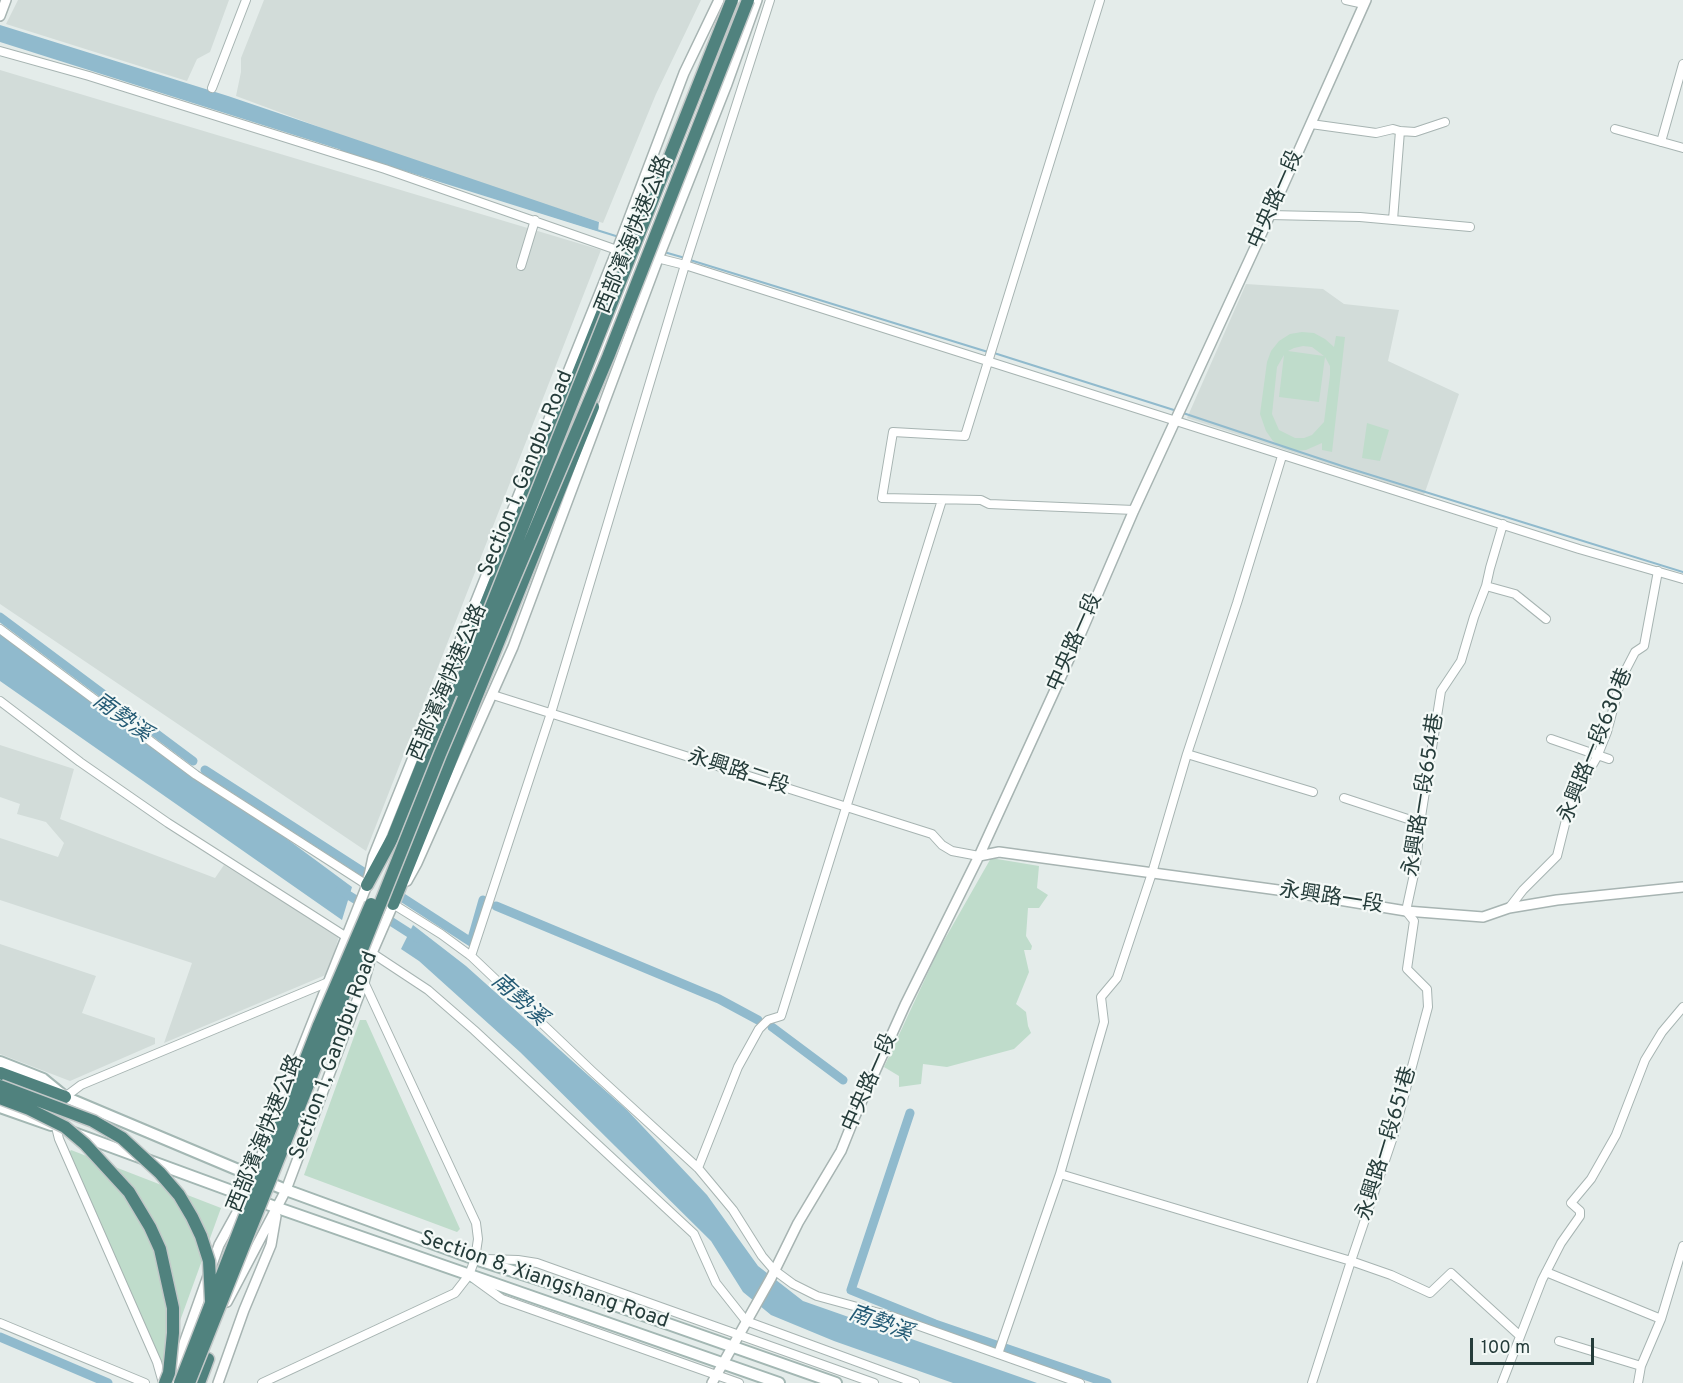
<!DOCTYPE html>
<meta charset="utf-8">
<style>
body{margin:0}
#map{position:relative;width:1683px;height:1383px;overflow:hidden;background:#e4ecea;font-family:Overpass,sans-serif}
canvas{display:block}
.scale{position:absolute;left:1470px;top:1338px;width:124px;height:27px;box-sizing:border-box;border:3px solid #253c3a;border-top:0;padding-left:8px;font-size:18px;line-height:21px;white-space:nowrap;color:#253c3a;-webkit-text-stroke:4px #f4f9f7;paint-order:stroke}
</style>
<div id="map">
<canvas width="1683" height="1383"></canvas>
<div class="scale">100 m</div>
</div>
<script>
const ctx = document.querySelector('canvas').getContext('2d');
ctx.lineJoin = 'round';
function fill(path, color) {
  ctx.fillStyle = color;
  ctx.fill(path, 'evenodd');
}
function poly(rows) {
  const path = new Path2D();
  for (const r of rows) {
    path.moveTo(r[0], r[1]);
    for (let i = 2; i < r.length; i += 2) path.lineTo(r[i], r[i + 1]);
  }
  return path;
}
function trace(path, color, width, dash) {
  ctx.strokeStyle = color;
  ctx.lineWidth = width;
  ctx.lineCap = dash ? 'butt' : 'round';
  ctx.setLineDash(dash || []);
  ctx.stroke(path);
}
function label(font, color, halo, rows, align = 'center') {
  ctx.font = font + ' Overpass,"Noto Sans TC",sans-serif';
  ctx.lineWidth = 4.5;
  ctx.setLineDash([]);
  ctx.textBaseline = 'middle';
  ctx.strokeStyle = halo;
  ctx.fillStyle = color;
  for (const [text, x, y, turn = 0] of rows) {
    ctx.save();
    ctx.translate(x, y);
    ctx.rotate((+turn || 0) * Math.PI / 180);
    ctx.textAlign = isNaN(turn) ? turn : align;
    if (halo) ctx.strokeText(text, 0, 0);
    ctx.fillText(text, 0, 0);
    ctx.restore();
  }
}
const built = poly([
 [18,0,229,0,210,52,197,59,187,81,6,24],
 [264,0,701,0,656,94,603,223,416,163,236,96,241,72,241,58],
 [0,70,601,250,366,851,0,604],
 [1246,284,1323,289,1344,304,1399,310,1388,361,1459,394,1424,495,1187,418],
 [0,745,74,769,60,819,215,878,224,865,339,936,328,974,164,1043,192,963,0,900,0,838,58,857,64,843,46,822,17,814,20,804,0,797],
 [0,944,96,976,82,1013,155,1038,155,1044,70,1081,0,1054]
]);
const green = poly([
 [1302,332,1314,333,1325,339,1334,347,1336,336,1345,337,1332,452,1322,450,1322,443,1306,450,1294,451,1283,448,1273,441,1266,431,1260,414,1267,362,1271,351,1279,341,1290,334],
 [1303,346,1312,347,1324,356,1288,351,1294,348],
 [1284,355,1279,397,1319,402,1325,357,1330,366,1330,375,1324,422,1312,435,1304,438,1295,438,1279,430,1272,414,1277,367],
 [1367,423,1389,430,1380,461,1362,458],
 [991,858,1039,866,1037,888,1048,895,1039,908,1028,908,1026,936,1032,946,1031,950,1024,950,1029,972,1016,1004,1026,1012,1028,1026,1031,1033,1014,1049,947,1067,923,1064,921,1084,899,1087,899,1076,884,1067,938,951],
 [360,1020,366,1020,460,1229,457,1232,304,1175],
 [71,1150,221,1208,164,1365,160,1366,68,1154]
]);
const water = poly([
 [0,25,228,96,599,222,598,231,0,42],
 [0,627,352,887,342,920,0,681],
 [413,925,466,966,627,1110,707,1195,758,1266,803,1301,1037,1383,953,1383,834,1341,771,1315,743,1292,711,1241,520,1052,419,961,401,949]
]);
const stream = poly([
 [341,150,619,237],
 [664,252,685,258],
 [690,260,988,352],
 [994,353,1177,411],
 [1183,413,1345,467,1683,572]
]);
const canal = poly([
 [0,617,193,761],
 [205,770,365,873],
 [340,890,366,906],
 [403,898,471,942,483,900],
 [496,906,719,999,758,1020],
 [381,915,417,938],
 [772,1027,843,1080],
 [910,1113,851,1290,935,1324,1107,1383],
 [0,1337,108,1383]
]);
const minor = poly([
 [1100,0,965,436,893,432,882,498,981,500,989,504,1134,510],
 [1346,0,1364,4],
 [0,51,89,76,385,169,617,250,636,253],
 [212,88,246,0],
 [1311,124,1376,133,1393,129,1400,131,1393,220],
 [1615,129,1683,148],
 [1400,131,1415,132,1445,122],
 [1661,142,1683,64],
 [1270,215,1360,217,1470,227],
 [653,257,685,265,1579,549,1683,579],
 [521,266,535,220],
 [1486,586,1515,594,1546,619],
 [0,629,196,775,367,885],
 [493,695,932,834,942,845,952,851,979,856],
 [0,701,80,762,168,823,345,936],
 [1551,739,1609,759],
 [1187,754,1313,792],
 [1344,798,1420,823],
 [393,904,441,934,471,956,593,1072,698,1168,733,1210,762,1256,774,1270,793,1284,817,1296,894,1317,1080,1383],
 [1509,908,1523,890,1557,856,1570,804,1597,757,1607,732,1621,679,1635,652,1644,646,1658,571],
 [372,953,428,990,474,1030,694,1234,716,1283,746,1321,915,1383],
 [471,956,551,713,685,265,770,0],
 [698,1168,738,1067,759,1029,768,1020,781,1016,942,500],
 [1060,1174,1351,1261,1391,1275,1430,1293,1451,1273,1519,1335],
 [486,1259,518,1260,537,1263,874,1383],
 [1546,1272,1661,1319],
 [473,1278,502,1299,739,1383],
 [0,1323,145,1383],
 [1559,1341,1641,1366],
 [998,1354,1060,1174,1104,1022,1101,997,1117,978,1152,873,1187,754,1237,603,1282,456],
 [163,1383,157,1362,59,1139,56,1127,56,1109,65,1097,81,1085,326,983],
 [262,1383,455,1293,469,1275,475,1259,478,1239,476,1223,364,982],
 [1312,1383,1351,1261,1393,1137,1428,1007,1427,989,1407,969,1414,921,1406,911,1416,865,1420,823,1441,691,1461,661,1474,617,1486,586,1490,568,1503,524],
 [1502,1383,1542,1280,1561,1243,1580,1216,1580,1211,1571,1203,1591,1179,1616,1135,1645,1060,1662,1032,1683,1007],
 [1638,1383,1641,1366,1661,1319,1683,1246]
]);
const tertiary = poly([
 [0,16,6,0],
 [554,471,700,105,706,95],
 [979,856,999,852,1278,890,1406,911,1483,917,1509,908,1557,900,1683,887],
 [407,881,417,863,513,647,658,259,727,84,757,0],
 [245,1203,278,1109,367,885,373,857,617,250,684,73,719,0],
 [227,1302,286,1190,364,982,372,953,395,900],
 [173,1374,219,1245,245,1198],
 [218,1383,244,1310,271,1245,276,1216],
 [712,1383,771,1278,798,1223,841,1151,855,1116,905,1005,979,856,1081,633,1134,510,1270,215,1366,0]
]);
const secondary = poly([
 [0,1062,43,1079,65,1097,286,1190,475,1259,563,1287,836,1383],
 [0,1107,51,1125],
 [74,1133,278,1208,779,1383]
]);
const trunk = poly([
 [367,885,393,837,603,311],
 [393,904,593,407],
 [0,1073,65,1097],
 [199,1383,208,1359]
]);
const trunkBridge = poly([
 [458,690,732,0],
 [0,1086,93,1121,122,1138,160,1173,179,1195,192,1217,201,1236,209,1261,211,1301],
 [0,1098,29,1109,65,1127,85,1144,129,1192,150,1227,160,1249,173,1308,173,1333,169,1373,165,1383],
 [180,1383,319,1025,371,904],
 [189,1383,440,754,608,357,748,0]
]);
const streetNames = [
 ["中央路一段",1277,200,-66],
 ["西部濱海快速公路",635,235,-68],
 ["Section 1, Gangbu Road",527,474,-68],
 ["中央路一段",1076,643,-66],
 ["西部濱海快速公路",449,683,-67],
 ["永興路一段630巷",1597,746,-68],
 ["永興路二段",738,773,18],
 ["永興路一段654巷",1425,795,-81],
 ["永興路一段",1331,899,9],
 ["Section 1, Gangbu Road",335,1056,-70],
 ["中央路一段",871,1083,-66],
 ["西部濱海快速公路",267,1134,-68],
 ["永興路一段651巷",1388,1144,-73],
 ["Section 8, Xiangshang Road",544,1281,19]
];
const waterNames = [
 ["南勢溪",121,719,36],
 ["南勢溪",518,1001,42],
 ["南勢溪",880,1325,20]
];
fill(built, '#d2dcd9');
fill(green, '#bfdccb');
fill(water, '#90bacd');
trace(stream, '#90bacd', 2);
trace(canal, '#90bacd', 9);
trace(minor, '#a7b4b2', 10);
trace(tertiary, '#a7b4b2', 12);
trace(secondary, '#a3b7b3', 14);
trace(trunk, '#c2c8c8', 15);
trace(minor, '#fff', 8);
trace(tertiary, '#fff', 9);
trace(secondary, '#fff', 10);
trace(trunk, '#50827e', 12);
trace(trunkBridge, '#c2c8c8', 15, []);
trace(trunkBridge, '#50827e', 12);
label('21px', '#253c3a', '#f4f9f7', streetNames);
label('italic 22px', '#235a74', '#f4f9f7', waterNames);
</script>
